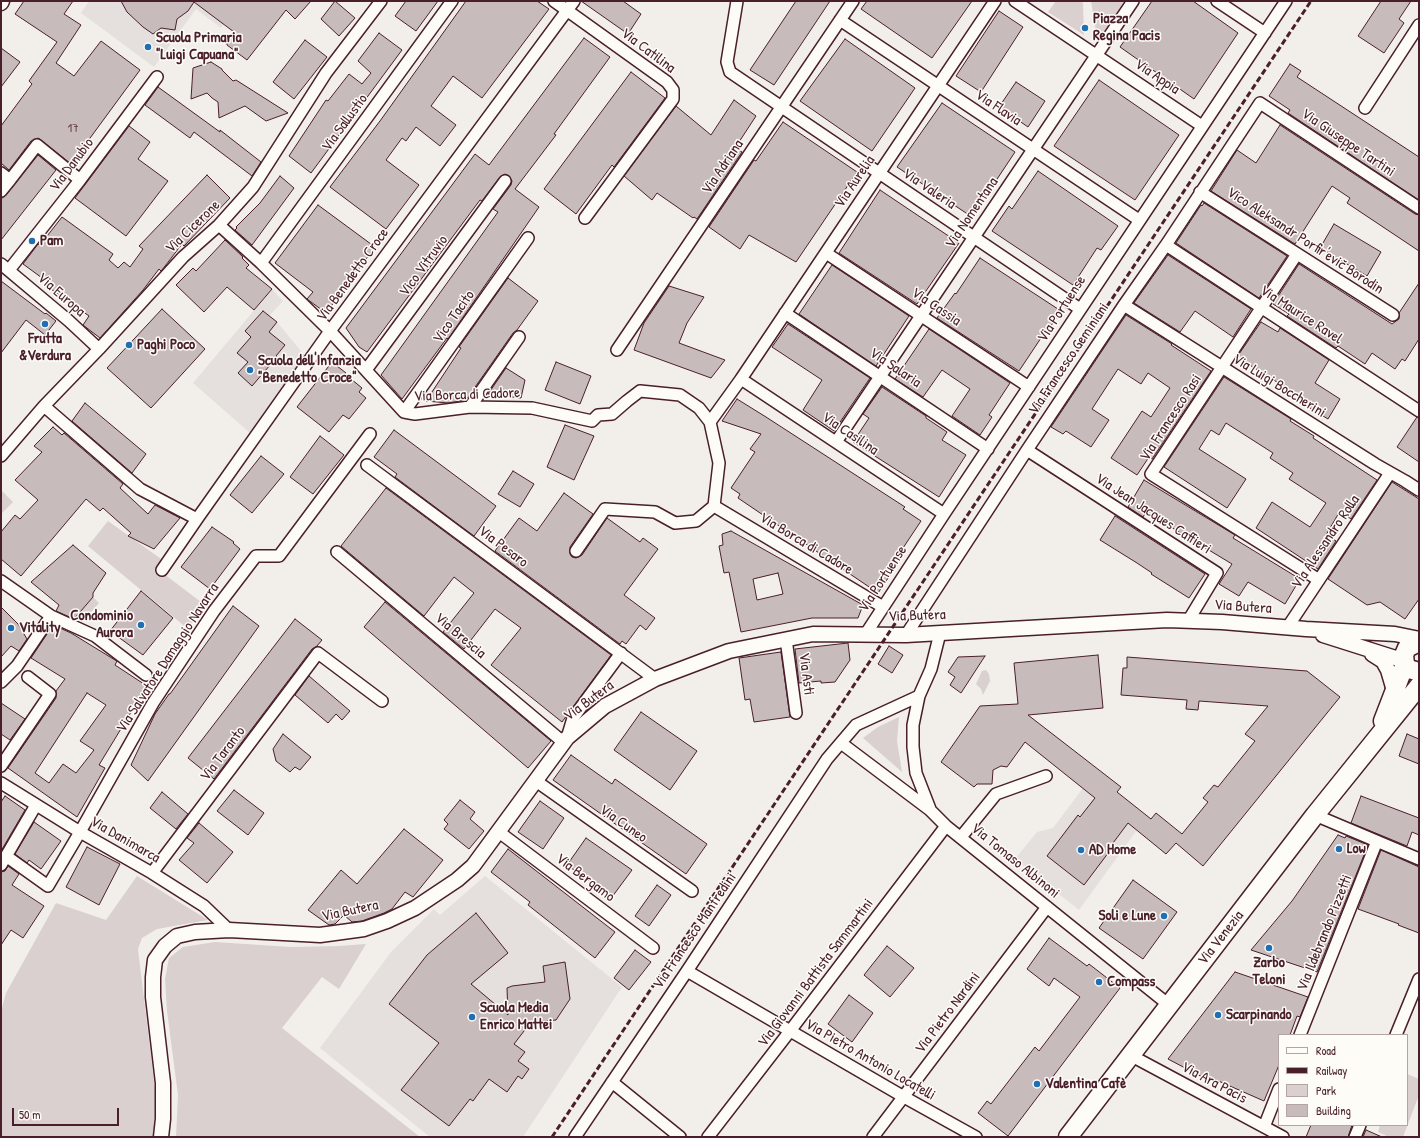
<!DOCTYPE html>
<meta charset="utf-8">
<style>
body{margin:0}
#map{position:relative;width:1420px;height:1138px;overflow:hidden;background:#f2efeb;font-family:"Patrick Hand",sans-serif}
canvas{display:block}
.frame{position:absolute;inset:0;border:2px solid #4a1f2b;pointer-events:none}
.legend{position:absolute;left:1278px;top:1034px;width:130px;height:92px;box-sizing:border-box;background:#fdfcf7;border:1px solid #b5a4a5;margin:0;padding:5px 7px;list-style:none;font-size:12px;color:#4a1f2b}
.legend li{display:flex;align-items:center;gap:8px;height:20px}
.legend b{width:20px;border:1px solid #b5a4a5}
.scale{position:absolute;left:12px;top:1108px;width:107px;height:18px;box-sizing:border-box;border:2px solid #4a1f2b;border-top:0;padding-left:5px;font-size:12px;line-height:14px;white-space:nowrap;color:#4a1f2b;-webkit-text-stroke:3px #fdfcf7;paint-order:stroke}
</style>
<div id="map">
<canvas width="1420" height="1138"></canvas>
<div class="frame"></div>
<ul class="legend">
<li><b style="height:5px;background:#fdfcf7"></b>Road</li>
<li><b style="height:5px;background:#4a1f2b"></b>Railway</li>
<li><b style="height:11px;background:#d9d0cf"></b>Park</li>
<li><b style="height:11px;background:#c8bbbb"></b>Building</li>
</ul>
<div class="scale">50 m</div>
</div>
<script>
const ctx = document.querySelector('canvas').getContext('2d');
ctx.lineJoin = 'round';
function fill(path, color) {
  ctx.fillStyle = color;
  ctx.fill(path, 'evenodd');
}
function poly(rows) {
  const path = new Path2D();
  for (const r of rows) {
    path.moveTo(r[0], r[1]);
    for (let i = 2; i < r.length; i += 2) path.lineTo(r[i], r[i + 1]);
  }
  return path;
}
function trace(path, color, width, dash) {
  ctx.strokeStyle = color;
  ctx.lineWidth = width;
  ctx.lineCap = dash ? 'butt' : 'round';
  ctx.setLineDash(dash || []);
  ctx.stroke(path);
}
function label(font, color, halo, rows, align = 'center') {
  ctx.font = font + ' "Patrick Hand",sans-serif';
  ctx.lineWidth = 3;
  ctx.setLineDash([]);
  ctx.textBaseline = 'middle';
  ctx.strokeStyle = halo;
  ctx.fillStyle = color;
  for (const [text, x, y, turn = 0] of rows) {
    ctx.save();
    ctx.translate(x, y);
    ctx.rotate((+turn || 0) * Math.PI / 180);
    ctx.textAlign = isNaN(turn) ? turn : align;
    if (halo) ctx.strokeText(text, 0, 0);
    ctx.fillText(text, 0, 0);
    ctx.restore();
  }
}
const built = poly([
 [89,1,242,1,221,28,196,9,154,67,81,13],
 [272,289,283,301,269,316,277,322,305,356,250,433,193,383],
 [1083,788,1137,830,1079,910,1015,859,1037,832,1053,828],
 [485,876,622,987,523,1137,430,1137,320,1048,391,952,434,909,440,915]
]);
const green = poly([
 [1056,1,1080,1,1083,3,1084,35,1048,12],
 [1091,1,1124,1,1106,32,1096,32],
 [1,490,13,502,1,514],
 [108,521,164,561,160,571,205,605,188,629,88,546],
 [93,597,99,603,79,626,74,621,75,618],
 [986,670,989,674,990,681,983,695,981,689,976,684,982,671],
 [899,717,897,741,902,772,863,738,878,727],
 [137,876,208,920,157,929,142,938,138,949,157,1106,155,1137,1,1137,1,1012,6,993,56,903,106,920],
 [215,942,291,947,338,946,366,944,339,989,322,977,282,1028,420,1137,176,1137,178,1095,167,1011,165,979,169,958,183,947],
 [1407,1074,1419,1079,1419,1095,1403,1137,1389,1137,1378,1132,1380,1125,1407,1125]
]);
const building = poly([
 [24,1,73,1,64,14,81,25,56,63,74,76,101,41,140,70,71,164,41,140,38,138,31,141,9,170,1,163,1,126,32,84,29,81,57,42,15,14,24,1],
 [121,1,311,1,295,19,286,10,247,60,227,45,227,41,234,32,194,2,188,11,177,19,175,30,161,28,153,34,143,27,127,12,121,1],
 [335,1,355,18,339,36,321,19,335,1],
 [406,1,438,1,416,31,395,16,406,1],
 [466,1,537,1,549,9,482,98,453,76,431,106,456,125,440,146,416,127,406,141,402,138,386,160,419,185,386,229,330,187,380,121,466,1],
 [581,1,623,1,641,14,628,34,581,1],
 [796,1,830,1,774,85,750,70,796,1],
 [867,1,972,1,932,58,861,9,867,1],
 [1152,1,1193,1,1238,33,1194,99,1120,47,1152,1],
 [1381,1,1411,1,1399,19,1404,23,1384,53,1358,36,1381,1],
 [999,11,1023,27,981,92,956,76,999,11],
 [379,33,402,50,311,173,289,156,326,100,328,101,349,74,362,84,371,73,358,61,379,33],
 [584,38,610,57,554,134,556,135,515,189,539,207,448,339,447,338,402,399,381,375,498,212,493,209,511,185,512,181,509,176,505,174,500,177,482,201,480,200,367,352,359,347,346,328,475,154,489,165,584,38],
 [845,39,915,88,872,151,800,101,845,39],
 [305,40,327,57,294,99,273,82,305,40],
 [1,48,20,62,1,87,1,48],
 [211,62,222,69,222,70,233,81,236,80,288,113,266,121,245,106,219,118,218,102,212,98,207,93,191,99,193,68,211,62],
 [1290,64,1301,71,1297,77,1419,157,1419,200,1288,113,1290,110,1269,96,1290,64],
 [631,72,665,98,614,167,612,165,576,214,544,189,631,72],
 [1099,80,1179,135,1135,200,1054,146,1099,80],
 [1016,82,1045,101,1028,127,999,107,1016,82],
 [158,87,220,132,220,130,261,162,252,176,194,132,190,138,145,105,158,87],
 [734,100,756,116,739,142,741,143,737,149,742,152,697,219,694,217,693,218,657,193,652,200,624,176,676,106,711,135,734,100],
 [942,103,1015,152,972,217,897,167,942,103],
 [783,122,857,172,796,262,749,235,740,249,709,227,754,160,756,161,783,122],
 [1280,125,1415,214,1419,215,1419,251,1347,203,1350,198,1332,186,1295,244,1211,191,1237,150,1256,163,1280,125],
 [129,126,150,142,138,159,168,181,126,236,75,198,129,126],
 [38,155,56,170,1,240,1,199,6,195,38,155],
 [1038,171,1118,226,1101,250,1097,248,1073,285,992,231,1009,206,1012,209,1038,171],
 [207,175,230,198,184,246,182,244,162,270,161,271,159,269,143,290,100,338,83,325,89,316,51,289,53,286,23,264,38,244,40,245,62,217,113,254,109,260,118,268,124,262,130,267,143,249,139,246,207,175],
 [280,176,294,188,252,245,235,230,237,228,236,227,260,203,280,176],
 [880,190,959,243,917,304,839,253,880,190],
 [1204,203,1287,256,1259,298,1176,243,1201,205,1202,206,1204,203],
 [318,205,375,247,326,313,307,299,313,292,275,263,318,205],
 [1334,224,1381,252,1367,276,1320,248,1334,224],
 [225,240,243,257,242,258,249,265,246,268,272,289,254,310,227,287,204,312,176,285,193,268,196,271,225,240],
 [1168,255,1251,309,1233,337,1195,311,1180,332,1134,303,1168,255],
 [980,258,1061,311,1044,336,1043,335,1019,371,937,318,955,293,956,294,980,258],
 [1299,264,1392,324,1399,319,1399,313,1419,283,1419,339,1405,361,1402,359,1395,369,1372,353,1365,364,1338,346,1336,348,1287,316,1289,314,1273,304,1299,264],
 [832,265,909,316,876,366,799,314,832,265],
 [508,278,538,301,517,330,513,333,466,400,448,403,426,401,461,348,459,347,508,278],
 [1,281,45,314,46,313,56,321,45,335,26,320,1,353,1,281],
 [669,286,704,297,687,323,679,343,725,360,711,378,634,350,644,323,669,286],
 [162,309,205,349,151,408,107,368,162,309],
 [263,311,277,322,269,332,285,345,276,356,277,357,252,386,238,373,248,362,237,353,251,337,245,331,263,311],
 [1126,315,1172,344,1171,345,1211,371,1152,459,1149,457,1137,475,1111,458,1142,411,1151,417,1170,388,1148,373,1141,384,1118,369,1092,409,1109,420,1091,447,1066,431,1063,434,1051,427,1126,315],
 [1261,322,1278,332,1280,328,1329,360,1315,383,1340,399,1328,419,1302,403,1304,399,1237,357,1261,322],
 [788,324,870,378,834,431,803,410,822,380,772,347,788,324],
 [929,329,1010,383,989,415,992,417,980,435,952,416,970,389,942,370,923,397,895,379,929,329],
 [332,362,346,373,345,374,362,388,359,392,366,398,349,419,343,415,329,432,297,407,332,362],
 [556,362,591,376,580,404,545,390,556,362],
 [506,368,525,380,521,398,488,394,506,368],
 [1224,377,1291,419,1290,421,1314,436,1313,438,1377,480,1351,519,1340,511,1326,535,1336,541,1318,569,1256,528,1272,502,1310,527,1326,503,1289,479,1293,473,1270,458,1273,453,1226,423,1219,435,1211,430,1199,449,1246,479,1227,508,1164,467,1224,377],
 [882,387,926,416,926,418,947,432,942,440,966,455,939,497,853,442,869,418,863,414,882,387],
 [737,399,766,417,905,507,903,509,921,521,897,557,901,559,878,593,738,498,740,494,731,488,755,452,750,449,761,434,722,421,737,399],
 [85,403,146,454,132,473,72,421,85,403],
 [1417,417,1419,418,1419,462,1397,447,1417,417],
 [565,425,594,436,574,480,547,467,565,425],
 [53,427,62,435,64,433,123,484,120,488,148,514,155,505,180,518,154,549,128,536,131,533,103,508,100,511,86,499,21,576,1,559,1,532,15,515,20,519,38,500,15,480,42,452,34,446,53,427],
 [394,430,496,506,474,536,395,477,397,474,374,457,394,430],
 [320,436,344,455,313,494,290,477,320,436],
 [261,456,284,474,252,513,230,495,261,456],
 [513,471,534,484,520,507,498,494,513,471],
 [1144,480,1235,535,1233,538,1300,579,1285,604,1248,582,1239,596,1219,584,1232,564,1146,512,1143,517,1128,507,1144,480],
 [1392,482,1419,499,1419,599,1405,619,1380,602,1367,605,1328,579,1392,482],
 [386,488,611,655,562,722,491,665,521,628,495,609,464,649,443,632,474,593,454,577,424,616,341,546,386,488],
 [564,493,593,514,570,547,570,554,572,557,576,558,582,555,607,518,640,542,643,538,658,549,624,595,655,618,646,630,640,625,626,644,622,641,620,644,495,551,519,518,537,531,564,493],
 [1115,516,1205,574,1189,598,1151,574,1152,573,1137,563,1100,540,1115,516],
 [212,527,234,542,233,543,240,549,210,589,181,567,212,527],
 [731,531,863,605,858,618,812,618,741,632,729,572,724,573,719,546,723,545,722,534,731,531],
 [778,573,783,594,757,600,753,579,778,573],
 [73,545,106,573,93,593,93,597,74,619,56,611,59,605,31,582,73,545],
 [141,591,173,618,143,655,110,631,141,591],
 [385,602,551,741,528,768,364,627,385,602],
 [233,606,259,626,148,781,131,765,155,714,169,694,170,694,233,606],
 [1,607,18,624,27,639,19,651,11,646,1,657,1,607],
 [295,619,322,640,317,646,312,649,214,779,188,758,295,619],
 [53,625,71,633,115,660,117,661,115,665,147,686,99,765,105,768,77,817,8,768,56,698,56,691,65,679,31,658,53,625],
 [87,693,106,705,80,741,94,750,76,773,63,764,49,783,35,773,87,693],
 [848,643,850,660,835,682,821,683,821,681,799,683,795,649,848,643],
 [889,646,903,655,892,673,878,664,889,646],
 [781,652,790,717,754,722,750,699,745,700,739,658,781,652],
 [1098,655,1103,708,1028,715,1121,787,1117,792,1151,819,1156,813,1182,834,1208,802,1203,798,1214,785,1218,787,1255,741,1245,734,1268,706,1199,701,1198,710,1186,709,1187,700,1121,695,1123,668,1127,668,1127,657,1307,671,1340,697,1203,866,1176,843,1166,854,1128,823,1113,843,1115,844,1084,885,1047,856,1078,815,1080,817,1095,798,1025,742,1007,767,1001,766,993,770,992,784,977,784,974,787,941,762,980,706,1018,704,1014,663,1098,655],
 [985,656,961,693,950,685,955,677,948,672,958,657,985,656],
 [309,676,350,711,342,720,336,714,328,723,295,695,309,676],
 [1,703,25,719,10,740,1,734,1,703],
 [641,712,697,751,670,790,614,750,641,712],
 [283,734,311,757,300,770,295,767,290,772,276,761,273,749,283,734],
 [1407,734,1419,739,1419,764,1399,756,1407,734],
 [571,755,612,784,615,779,707,844,686,874,553,780,571,755],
 [234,790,264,813,248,835,217,811,234,790],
 [162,792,188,814,176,829,150,808,162,792],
 [5,796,25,810,1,851,1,802,5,796],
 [1361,796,1419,818,1419,835,1412,832,1407,846,1351,823,1361,796],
 [460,800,475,812,470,819,484,831,469,849,444,829,448,824,444,820,460,800],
 [540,801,564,818,543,849,518,832,540,801],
 [34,822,61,841,41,869,29,860,27,863,15,854,34,822],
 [199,823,233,852,207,883,179,860,194,843,187,838,199,823],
 [404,829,443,860,413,897,405,892,392,909,384,913,362,921,352,922,344,915,335,924,329,925,308,910,341,870,357,884,404,829],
 [1338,835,1345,838,1346,836,1368,845,1317,972,1251,950,1292,901,1338,835],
 [586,838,632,870,612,897,567,865,586,838],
 [87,847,120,864,99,905,66,887,87,847],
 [508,849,615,932,595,958,528,905,530,902,491,872,508,849],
 [1381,850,1419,867,1419,933,1398,925,1399,924,1358,909,1381,850],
 [8,866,19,874,12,885,44,906,23,938,11,930,1,945,1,872,5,871,8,866],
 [1133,880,1177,912,1143,959,1099,928,1133,880],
 [657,885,671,895,649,926,635,916,657,885],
 [476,913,508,953,471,984,508,1015,507,988,512,986,545,982,543,966,565,962,570,999,556,1020,531,1022,514,1044,525,1052,518,1061,529,1069,522,1079,518,1076,507,1092,489,1079,473,1101,470,1099,449,1126,401,1090,439,1043,389,1004,427,955,476,913],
 [1049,938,1087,966,1089,964,1120,988,1008,1136,978,1113,987,1101,991,1104,1035,1047,1039,1051,1080,997,1054,978,1049,986,1027,969,1049,938],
 [887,946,914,968,890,997,864,975,887,946],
 [635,950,651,962,629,990,614,978,635,950],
 [1235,972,1308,997,1300,1017,1297,1016,1290,1035,1279,1035,1279,1065,1264,1101,1207,1076,1206,1079,1168,1059,1235,972],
 [849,995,873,1013,852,1042,828,1024,849,995],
 [1311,1125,1352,1125,1348,1137,1306,1137,1311,1125],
 [1366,1130,1382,1137,1363,1137,1366,1130]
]);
const minor = poly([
 [554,1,667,82,673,90,673,99,585,218],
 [737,1,727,62,730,72,1080,309],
 [1015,1,1202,126],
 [1217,1,1265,33],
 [840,20,1139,220],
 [1365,108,1419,25],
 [1,173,10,180,37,145,80,180],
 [1,191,10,180],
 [1200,192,1393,315],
 [219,225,261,263,330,331,404,412,415,414,470,407,532,408,592,421,598,415,612,414,627,401,640,391,680,395,699,408,710,422,719,463,714,506,883,607],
 [1166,245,1419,411],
 [826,253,1029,387],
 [1297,254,1151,474,1319,580],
 [261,263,452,1],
 [1,264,69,321,99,349],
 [9,270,80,180,157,77],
 [1124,305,1375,464,1405,481,1419,490],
 [785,313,988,449],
 [617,350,853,1],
 [366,370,505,181],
 [741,379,944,514],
 [44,406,140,489,197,519],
 [470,407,519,337],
 [404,412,528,238],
 [710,422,741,379,995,1],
 [836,442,1133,1],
 [1027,450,1217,573,1188,621],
 [1,456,44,406,99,349,183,257,219,225,253,187,326,73,381,1],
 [367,465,655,679],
 [576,551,605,509,655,512,675,523,696,521,714,506],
 [337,552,563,742],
 [162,570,197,519,330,331,574,1],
 [1,581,51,616,95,636,146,675],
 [1287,628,1390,473],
 [865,635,944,514,1286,1],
 [906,635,1027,450,1124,305,1166,245,1260,103,1419,208],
 [786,639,796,713],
 [1,682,17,666,51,616],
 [567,738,573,718,621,653],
 [841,743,930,810,946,826,1169,1005],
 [1,766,50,694,28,677],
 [536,781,692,891],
 [1,783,80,832,152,873,204,906,229,930],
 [930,809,916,773,913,747,913,725,919,696,931,669,940,633],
 [1315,815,1419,859],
 [499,832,653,948],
 [961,837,996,794,1046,776],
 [6,856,48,886,80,832,153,703,214,611,256,556,279,556,370,434],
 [1,865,36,805],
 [152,873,318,653,382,701],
 [687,971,904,1097,976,1137],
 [1300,1035,1377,841],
 [1396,1035,1419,979],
 [1130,1055,1283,1137],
 [612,1082,680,1137],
 [1264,1127,1279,1089],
 [575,1137,687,971,827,759,856,725,919,696],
 [708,1137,790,1031,946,826],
 [873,1137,1047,907],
 [1355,1137,1360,1125]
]);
const tertiary = poly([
 [1,3,2,1],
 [1323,635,1405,661],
 [1372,654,1383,661,1388,670,1395,694],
 [161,1137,163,1119,163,1083,153,997,153,977,155,960,165,946,177,936,195,932,229,930,320,935,364,929,387,921,415,908,457,880,473,866,567,738,605,706,655,679,729,651,813,634,906,635,1167,620,1222,622,1306,629,1395,634,1419,639]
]);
const primary = poly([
 [1405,664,1409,669,1419,672],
 [1383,721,1405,664,1404,655,1407,648,1419,642],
 [1068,1137,1315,815,1419,686]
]);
const rail = poly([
 [552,1137,1311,1]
]);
const markers = [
 [1085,28,4,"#1f6fb2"],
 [148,47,4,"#1f6fb2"],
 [32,241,4,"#1f6fb2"],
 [45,324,4,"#1f6fb2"],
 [129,345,4,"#1f6fb2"],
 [250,370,4,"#1f6fb2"],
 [141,625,4,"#1f6fb2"],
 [11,628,4,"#1f6fb2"],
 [1339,849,4,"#1f6fb2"],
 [1081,850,4,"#1f6fb2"],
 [1164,916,4,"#1f6fb2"],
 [1269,948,4,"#1f6fb2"],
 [1099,982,4,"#1f6fb2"],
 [1218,1015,4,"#1f6fb2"],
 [472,1017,4,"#1f6fb2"],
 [1037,1084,4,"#1f6fb2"]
];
const numberNames = [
 ["17",73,129]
];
const poiNames = [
 ["Piazza",1093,19],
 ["Regina Pacis",1093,36],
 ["Scuola Primaria",156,38],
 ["\"Luigi Capuana\"",156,55],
 ["Pam",40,241],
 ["Frutta",45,339,"center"],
 ["&Verdura",45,356,"center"],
 ["Paghi Poco",137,345],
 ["Scuola dell'Infanzia",258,361],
 ["\"Benedetto Croce\"",258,378],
 ["Condominio",133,616,"right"],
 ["Aurora",133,633,"right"],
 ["Vitality",19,628],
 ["Low",1347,849],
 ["AD Home",1089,850],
 ["Soli e Lune",1156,916,"right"],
 ["Zarbo",1269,963,"center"],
 ["Teloni",1269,980,"center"],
 ["Compass",1107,982],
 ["Scuola Media",480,1008],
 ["Enrico Mattei",480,1025],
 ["Scarpinando",1226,1015],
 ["Valentina Cafè",1045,1084]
];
const streetNames = [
 ["Via Catilina",648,51,37],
 ["Via Appia",1157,77,34],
 ["Via Flavia",998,108,34],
 ["Via Sallustio",345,123,-54],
 ["Via Giuseppe Tartini",1348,143,34],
 ["Via Danubio",72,165,-53],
 ["Via Adriana",723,167,-56],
 ["Via Aurelia",855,182,-56],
 ["Via Valeria",929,189,34],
 ["Via Nomentana",972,213,-56],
 ["Via Cicerone",193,227,-44],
 ["Vico Aleksandr Porfir'evič Borodin",1305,241,33],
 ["Vico Vitruvio",424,266,-54],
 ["Via Benedetto Croce",353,275,-54],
 ["Via Europa",61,295,41],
 ["Via Cassia",936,307,34],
 ["Via Portuense",1062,309,-57],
 ["Via Maurice Ravel",1301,315,33],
 ["Vico Tacito",454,317,-55],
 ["Via Francesco Geminiani",1069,359,-56],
 ["Via Salaria",895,368,34],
 ["Via Luigi Boccherini",1279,386,32],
 ["Via Borca di Cadore",467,395,-2],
 ["Via Francesco Rasi",1171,418,-57],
 ["Via Casilina",850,434,34],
 ["Via Jean Jacques Caffieri",1153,514,33],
 ["Via Alessandro Rolla",1326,542,-56],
 ["Via Borca di Cadore",806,544,31],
 ["Via Pesaro",503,547,37],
 ["Via Portuense",883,579,-57],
 ["Via Butera",1243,607,4],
 ["Via Butera",917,616,-2],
 ["Via Brescia",460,636,40],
 ["Via Salvatore Damaggio Navarra",168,658,-57],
 ["Via Asti",806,674,83],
 ["Via Butera",589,701,-36],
 ["Via Taranto",223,754,-53],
 ["Via Cuneo",623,824,35],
 ["Via Danimarca",125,840,30],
 ["Via Tomaso Albinoni",1015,861,39],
 ["Via Bergamo",585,878,37],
 ["Via Butera",350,911,-12],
 ["Via Francesco Manfredini",695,931,-56],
 ["Via Ildebrando Pizzetti",1325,933,-68],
 ["Via Venezia",1221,938,-52],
 ["Via Giovanni Battista Sammartini",816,973,-53],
 ["Via Pietro Nardini",948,1013,-53],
 ["Via Pietro Antonio Locatelli",870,1060,30],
 ["Via Ara Pacis",1214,1083,28]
];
fill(built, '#e5dfdd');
fill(green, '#d9d0cf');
fill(building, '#c8bbbb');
trace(building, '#4a1f2b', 1);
trace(minor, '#4a1f2b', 14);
trace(tertiary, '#4a1f2b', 17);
trace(primary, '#4a1f2b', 21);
trace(minor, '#fdfcf7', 11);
trace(tertiary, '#fdfcf7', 14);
trace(primary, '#fdfcf7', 18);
trace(rail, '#4a1f2b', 3, [6, 3]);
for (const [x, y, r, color] of markers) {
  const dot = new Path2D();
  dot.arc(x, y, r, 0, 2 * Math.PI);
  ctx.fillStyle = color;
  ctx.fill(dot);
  trace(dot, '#fdfcf7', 1.5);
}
label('13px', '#6a464f', null, numberNames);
label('bold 15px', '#4a1f2b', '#fdfcf7', poiNames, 'left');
label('15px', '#4a1f2b', '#fdfcf7', streetNames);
</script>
